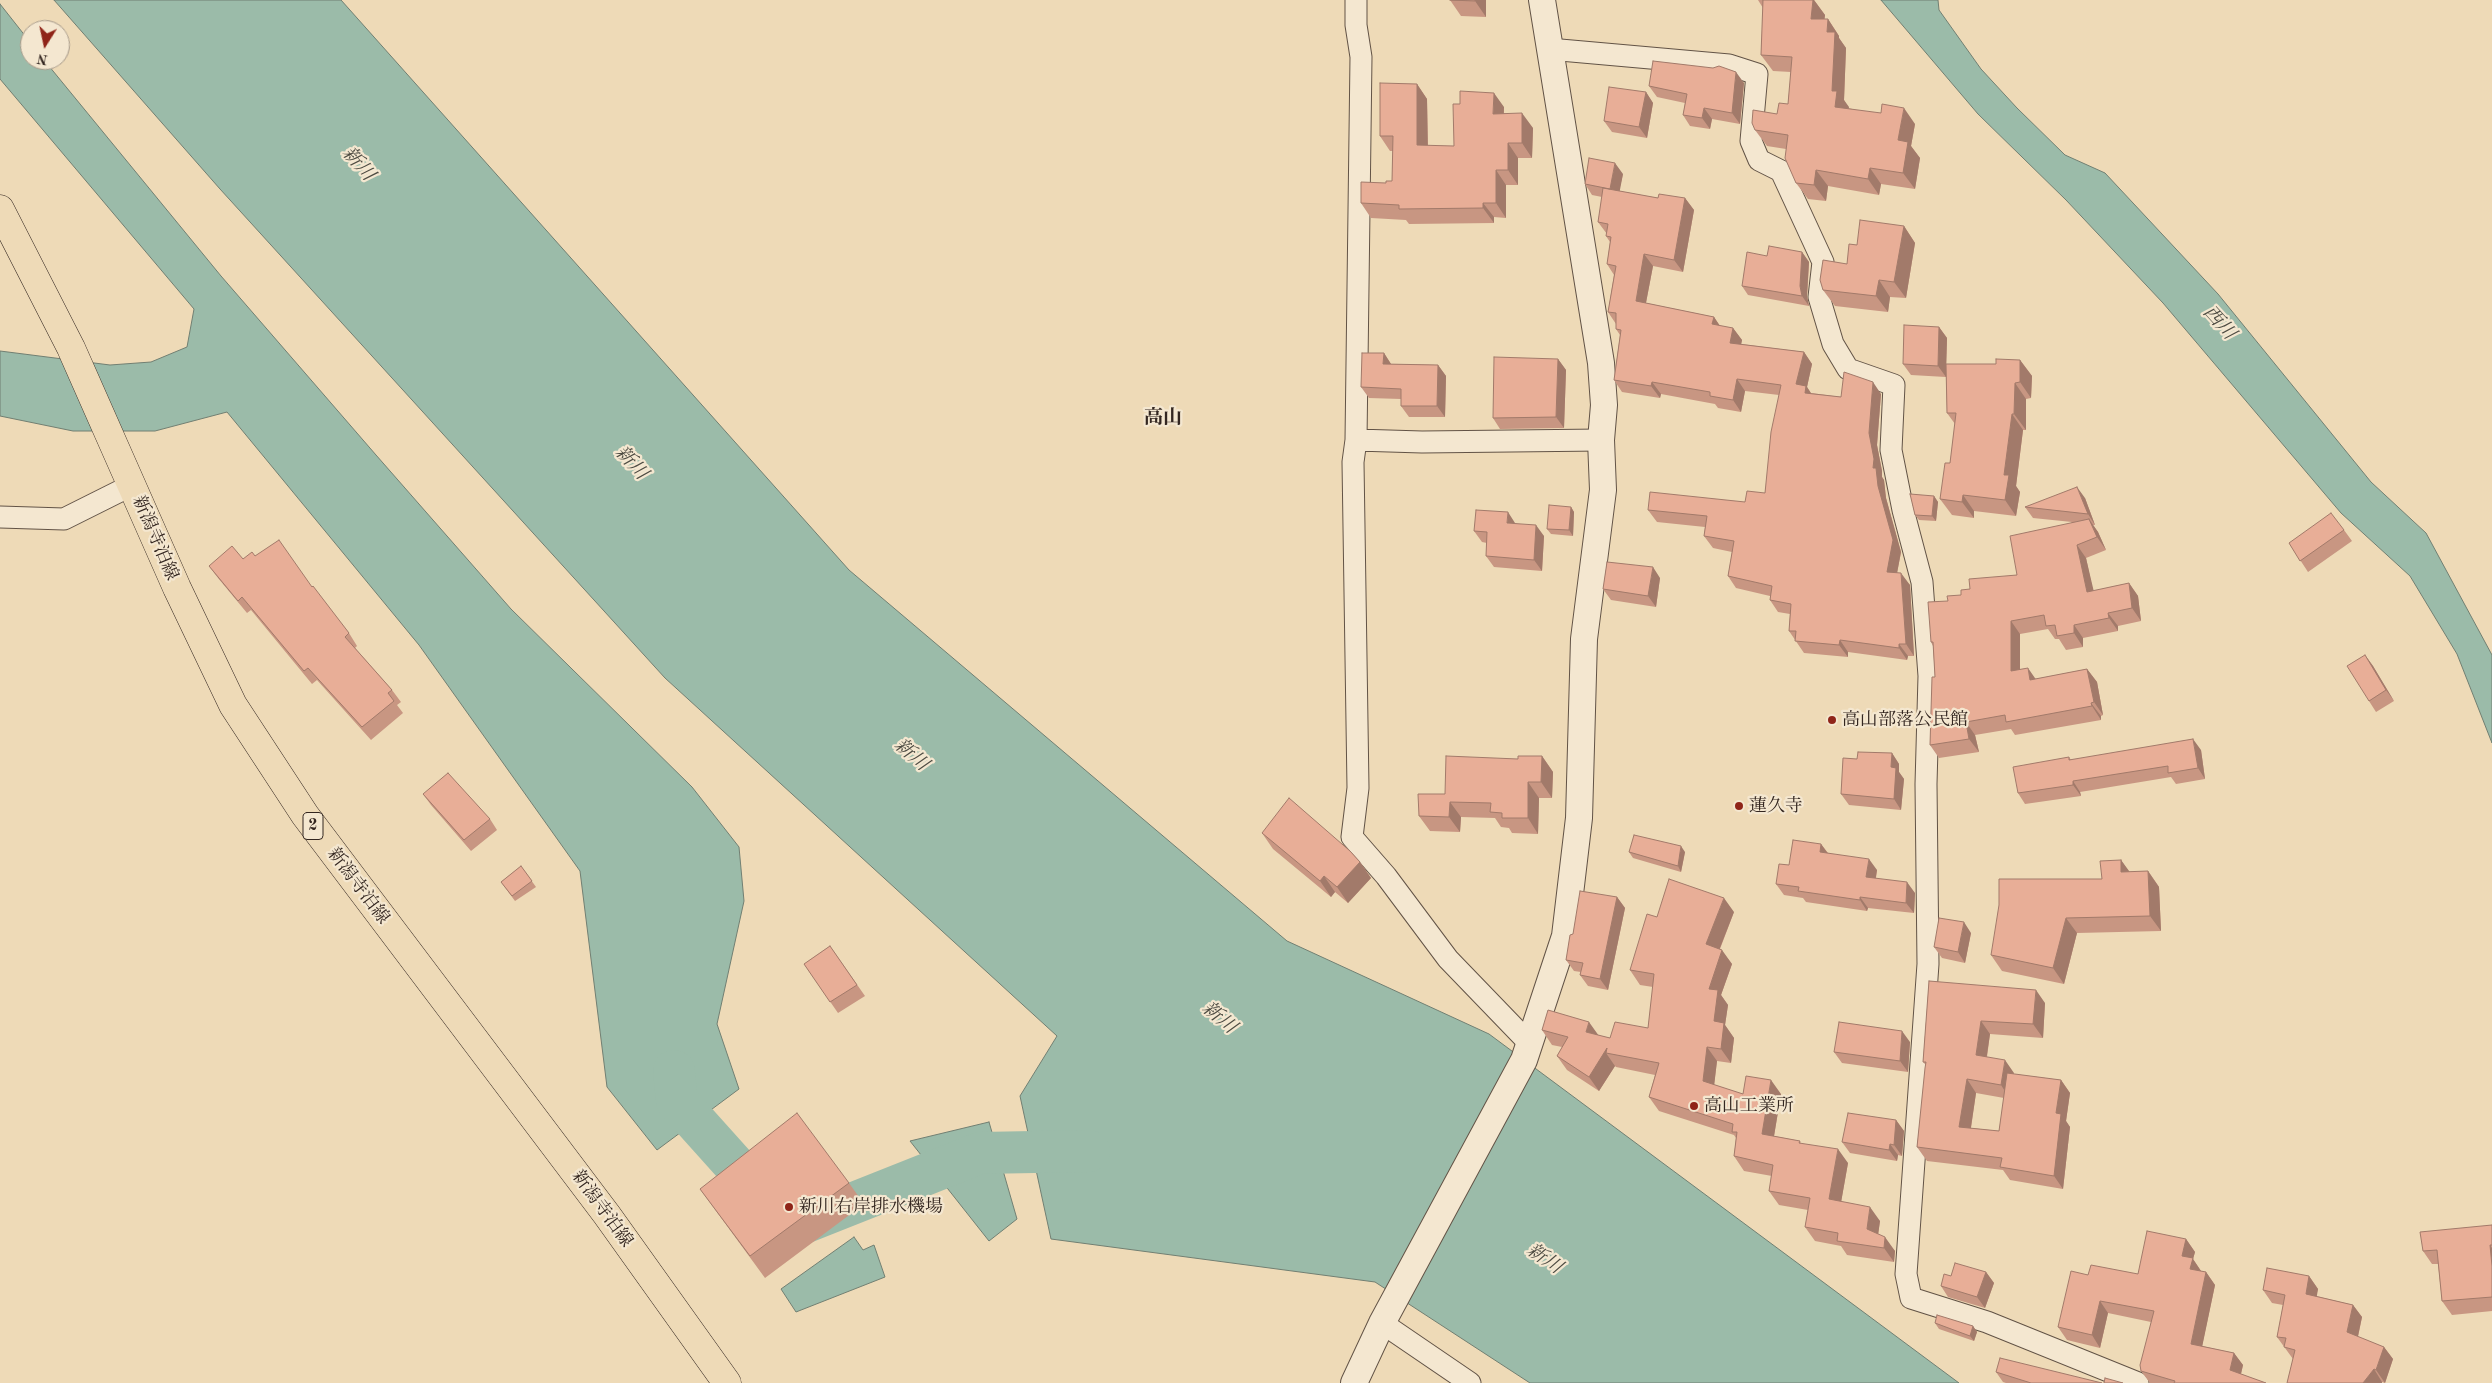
<!DOCTYPE html>
<meta charset="utf-8">
<style>
body{margin:0}
#map{position:relative;width:2492px;height:1383px;overflow:hidden;background:#eedab7;font-family:"Old Standard TT",serif}
canvas{display:block}
.north{position:absolute;left:20px;top:20px;width:50px;height:50px;box-sizing:border-box;background:#f4e7d0;border:1px solid #a79a8a;border-radius:50%;rotate:190deg;font-size:14px;font-weight:700;line-height:20px;text-align:center;color:#332620}
.north::after{content:'';display:block;margin:auto;width:18px;height:22px;background:#8f2418;clip-path:polygon(50% 0,100% 100%,50% 72%,0 100%)}
</style>
<div id="map">
<canvas width="2492" height="1383"></canvas>
<div class="north">N</div>
</div>
<script>
const ctx = document.querySelector('canvas').getContext('2d');
ctx.lineJoin = 'round';
function fill(path, color) {
  ctx.fillStyle = color;
  ctx.fill(path, 'evenodd');
}
function poly(rows) {
  const path = new Path2D();
  for (const r of rows) {
    path.moveTo(r[0], r[1]);
    for (let i = 2; i < r.length; i += 2) path.lineTo(r[i], r[i + 1]);
  }
  return path;
}
function trace(path, color, width, dash) {
  ctx.strokeStyle = color;
  ctx.lineWidth = width;
  ctx.lineCap = dash ? 'butt' : 'round';
  ctx.setLineDash(dash || []);
  ctx.stroke(path);
}
function label(font, color, halo, rows, align = 'center') {
  ctx.font = font + ' "Old Standard TT","Noto Serif JP",serif';
  ctx.lineWidth = 4.5;
  ctx.setLineDash([]);
  ctx.textBaseline = 'middle';
  ctx.strokeStyle = halo;
  ctx.fillStyle = color;
  for (const [text, x, y, turn = 0] of rows) {
    ctx.save();
    ctx.translate(x, y);
    ctx.rotate((+turn || 0) * Math.PI / 180);
    ctx.textAlign = isNaN(turn) ? turn : align;
    if (halo) ctx.strokeText(text, 0, 0);
    ctx.fillText(text, 0, 0);
    ctx.restore();
  }
}
const water = poly([
 [54,0,341,0,849,570,1287,941,1489,1034,1959,1383,1530,1383,1375,1282,1051,1239,1020,1096,1057,1036,665,678,220,189,54,0],
 [1881,0,1938,0,1939,10,1981,69,2017,108,2065,155,2105,173,2218,294,2371,482,2426,533,2492,655,2492,743,2457,654,2410,576,2341,513,2163,303,2066,200,1978,114,1881,0],
 [0,4,30,42,30,60,44,60,221,276,376,455,511,609,692,787,739,847,744,901,717,1024,739,1089,657,1150,607,1087,580,871,419,645,227,412,155,431,73,431,0,416,0,351,110,365,151,362,187,347,194,309,0,79,0,4],
 [989,1122,1017,1219,989,1241,910,1141,989,1122],
 [854,1237,863,1250,874,1245,885,1277,796,1312,781,1289,854,1237]
]);
const river = poly([
 [674,1071,677,1101,791,1228,980,1153,1089,1151]
]);
const minor = poly([
 [1356,0,1356,25,1361,57,1356,440,1353,462,1358,788,1352,837,1386,876,1448,959,1530,1044],
 [1549,49,1729,65,1757,74,1751,141,1759,160,1781,171,1823,262,1819,297,1833,344,1848,369,1894,385,1891,450,1903,510,1922,582,1929,676,1926,784,1928,964,1906,1274,1911,1298,1987,1322,2138,1383],
 [1356,440,1422,442,1601,440],
 [0,517,64,519,132,485],
 [1382,1323,1470,1383]
]);
const tertiary = poly([
 [1354,1383,1382,1323,1524,1060,1565,936,1579,818,1584,639,1603,490,1601,440,1604,405,1601,363,1542,0]
]);
const primary = poly([
 [0,209,71,348,177,588,233,705,305,815,607,1215,727,1383]
]);
const wall = poly([
 [1450,0,1507,0,1486,0,1486,17,1461,16],
 [1758,0,1814,0,1825,15,1824,19,1828,19,1839,36,1839,38,1846,48,1844,100,1848,108,1915,124,1911,146,1920,158,1915,189,1881,184,1879,195,1828,186,1826,201,1808,199,1796,183,1786,149,1767,146,1755,130,1777,114,1788,104,1791,72,1773,71,1761,55,1763,8],
 [1744,83,1740,124,1712,119,1710,129,1690,126,1683,115,1685,103,1657,97,1649,86],
 [1417,84,1427,99,1428,146,1454,146,1504,107,1504,113,1533,128,1532,158,1518,158,1518,185,1506,185,1506,218,1494,217,1494,223,1409,224,1406,220,1371,218,1361,203,1386,183,1392,181,1393,151,1390,151,1380,136],
 [1646,92,1653,103,1647,138,1612,132,1604,121],
 [1623,174,1619,191,1658,198,1685,198,1694,210,1683,272,1653,266,1646,303,1714,317,1720,326,1733,328,1742,340,1741,344,1804,352,1812,364,1807,387,1811,393,1841,397,1881,394,1877,445,1882,471,1882,477,1884,480,1886,498,1901,552,1897,573,1910,585,1914,656,1908,656,1907,660,1848,652,1848,657,1804,653,1789,631,1790,614,1778,612,1770,600,1770,596,1736,588,1728,576,1732,552,1713,548,1704,536,1705,527,1657,522,1648,510,1745,502,1765,493,1779,395,1745,391,1741,412,1718,408,1715,404,1661,394,1660,398,1622,392,1614,380,1620,335,1616,329,1616,324,1608,312,1614,275,1607,264,1610,242,1606,236,1607,234,1598,222,1602,197,1592,195,1585,184],
 [1904,226,1915,243,1906,298,1890,297,1888,312,1835,306,1823,290,1847,264,1857,245],
 [1802,252,1809,262,1807,296,1809,306,1748,295,1742,286,1767,256],
 [1939,327,1947,338,1946,364,1996,364,2020,360,2032,376,2031,398,2026,399,2026,430,2023,430,2016,486,2020,492,2016,516,1974,511,1974,518,1952,515,1940,499,1950,463,1955,424,1947,413,1946,377,1911,375,1903,364],
 [1384,353,1391,364,1438,365,1446,376,1445,417,1409,417,1401,406,1401,399,1369,398,1361,387],
 [1558,359,1566,370,1564,428,1500,429,1493,418],
 [1934,496,1938,502,1936,521,1919,520,1915,515],
 [2085,498,2095,525,2093,525,2098,532,2106,550,2086,558,2093,591,2129,583,2138,596,2141,621,2118,626,2118,631,2083,638,2083,647,2066,650,2059,639,2055,639,2048,629,2020,634,2020,669,2036,679,2087,669,2097,682,2103,715,2101,716,2101,720,2015,735,2011,729,1975,735,1979,752,1939,758,1930,745,1935,677,1933,646,1931,642,1948,601,1961,595,1970,589,2017,575,2072,522,2033,518,2025,507],
 [1571,507,1574,512,1573,536,1551,534,1547,529],
 [1515,523,1544,536,1542,571,1494,567,1486,556,1487,543,1482,542,1474,531],
 [2344,530,2352,541,2308,572,2289,543],
 [255,556,312,587,349,633,357,646,355,648,392,690,401,702,397,705,403,713,371,740,317,680,312,684,251,610,247,613,218,578,209,566],
 [1660,578,1656,607,1611,600,1603,589],
 [2365,655,2373,666,2394,701,2376,712,2369,701],
 [2201,750,2205,779,2176,784,2171,777,2080,792,2081,796,2025,804,2018,793,2069,757,2071,760],
 [1892,753,1899,764,1899,772,1904,779,1901,810,1849,805,1841,794,1857,759],
 [1542,756,1553,772,1552,798,1539,798,1538,834,1512,833,1509,828,1501,827,1495,818,1461,817,1460,832,1430,831,1419,816,1445,794,1518,759],
 [423,794,490,819,497,830,471,851,431,805],
 [1262,833,1360,862,1371,878,1348,903,1335,892,1331,897,1273,849],
 [1821,844,1828,853,1877,870,1876,878,1915,893,1914,913,1868,908,1867,911,1806,902,1803,898,1784,895,1776,884,1789,865],
 [1629,852,1685,852,1681,872,1633,858],
 [2121,860,2129,872,2148,871,2159,887,2161,931,2077,933,2064,984,2002,971,1991,955,2102,879],
 [521,866,536,887,515,901,501,882],
 [1617,897,1625,908,1608,990,1588,986,1580,975,1581,972,1574,971,1566,960,1573,934],
 [1734,912,1720,949,1732,964,1721,995,1728,1005,1725,1025,1734,1038,1731,1063,1717,1061,1714,1085,1743,1094,1781,1094,1774,1136,1800,1141,1801,1144,1848,1163,1841,1202,1880,1221,1878,1234,1895,1251,1894,1262,1847,1255,1841,1246,1815,1241,1805,1227,1808,1210,1779,1205,1769,1191,1772,1176,1744,1171,1734,1156,1736,1138,1734,1135,1659,1111,1649,1097,1655,1075,1616,1067,1615,1066,1599,1091,1567,1070,1557,1056,1562,1047,1552,1045,1542,1030,1597,1035,1610,1038,1648,1028,1653,987,1640,985,1630,970,1657,917],
 [1971,933,1965,963,1942,958,1934,947],
 [830,946,865,996,838,1013,804,964],
 [1929,981,2045,1003,2043,1038,1990,1034,1987,1057,2014,1074,2061,1080,2070,1093,2066,1121,2070,1127,2063,1189,2010,1180,2003,1170,1927,1161,1917,1147,1926,1065,1923,1062],
 [1976,1093,2004,1098,1999,1131,1971,1128],
 [1910,1042,1908,1072,1842,1063,1834,1052],
 [1896,1120,1904,1131,1902,1156,1898,1155,1897,1161,1850,1153,1842,1142],
 [849,1183,864,1204,765,1278,700,1189],
 [2492,1225,2492,1311,2452,1315,2442,1301,2438,1264,2432,1264,2423,1251],
 [2186,1239,2195,1252,2193,1259,2201,1271,2206,1272,2215,1285,2202,1346,2234,1353,2243,1365,2241,1374,2266,1383,2150,1383,2141,1371,2151,1322,2108,1313,2100,1348,2067,1340,2058,1327,2088,1275,2138,1274],
 [1986,1272,1994,1283,1985,1308,1948,1297,1941,1286,1951,1276],
 [2309,1276,2318,1289,2316,1296,2353,1305,2362,1317,2358,1337,2384,1347,2393,1359,2385,1383,2382,1382,2382,1383,2287,1383,2293,1359,2277,1337,2283,1305,2272,1303,2263,1290],
 [1935,1323,1973,1326,1977,1332,1974,1341,1939,1329],
 [1996,1372,2102,1383,2006,1383,2003,1382]
]);
const shadedWall = poly([
 [1475,0,1486,0,1486,17,1475,1],
 [1813,0,1814,0,1825,15,1823,35,1811,19],
 [1828,19,1839,36,1839,38,1846,48,1844,100,1849,107,1847,123,1835,107,1832,91,1827,32],
 [1736,72,1744,83,1740,124,1732,113],
 [1417,84,1427,99,1428,160,1417,145],
 [1646,92,1653,103,1647,138,1639,127],
 [1494,93,1504,107,1503,128,1493,114],
 [1704,108,1712,119,1710,129,1702,118],
 [1904,108,1915,124,1911,146,1920,158,1915,189,1903,173,1898,140],
 [1522,113,1533,128,1532,158,1522,143],
 [1508,143,1518,158,1518,185,1508,170],
 [1615,163,1623,174,1618,200,1610,189],
 [1870,168,1881,184,1879,195,1868,179],
 [1496,170,1506,185,1506,218,1496,203],
 [1816,170,1828,186,1826,201,1814,185],
 [1685,198,1694,210,1683,272,1674,260],
 [1483,203,1494,217,1494,223,1483,208],
 [1904,226,1915,243,1906,298,1894,282],
 [1802,252,1809,262,1807,296,1809,306,1802,296,1800,286],
 [1644,254,1653,266,1644,313,1636,301],
 [1879,280,1890,297,1888,312,1876,296],
 [1714,317,1722,329,1712,324],
 [1939,327,1947,338,1946,377,1938,366],
 [1733,328,1742,340,1739,355,1730,343],
 [1804,352,1812,364,1807,387,1814,398,1813,405,1796,384],
 [1384,353,1391,364,1383,364],
 [1558,359,1566,370,1564,428,1556,417],
 [2020,360,2032,376,2031,398,2020,382],
 [1438,365,1446,376,1445,417,1437,406],
 [1737,379,1745,391,1741,412,1733,400],
 [1652,382,1661,394,1660,398,1651,386],
 [1873,382,1881,394,1877,445,1882,471,1882,477,1884,480,1886,498,1901,552,1895,584,1887,572,1869,433],
 [2015,383,2026,399,2026,430,2014,414],
 [2012,414,2023,430,2016,486,2020,492,2016,516,2005,500,2004,475],
 [2077,487,2085,498,2095,525,2088,514],
 [1963,495,1974,511,1974,518,1962,502],
 [1934,496,1938,502,1936,521,1932,516],
 [1571,507,1574,512,1573,536,1569,530],
 [1508,512,1515,523,1507,523],
 [2089,519,2098,532,2106,550,2097,537],
 [1536,525,1544,536,1542,571,1534,560],
 [2077,545,2086,558,2097,605,2087,592],
 [1653,567,1660,578,1656,607,1648,596],
 [1901,573,1910,585,1914,656,1906,644],
 [2129,583,2138,596,2141,621,2132,608],
 [2108,613,2118,626,2118,631,2109,618],
 [2011,621,2020,634,2020,684,2011,671],
 [2074,625,2083,638,2083,647,2074,633],
 [1840,640,1848,652,1848,657,1839,645],
 [1899,644,1908,656,1907,660,1899,648],
 [2365,655,2373,666,2394,701,2386,690],
 [2028,668,2037,681,2030,680],
 [2087,669,2097,682,2103,715,2094,702],
 [2091,703,2101,716,2101,720,2092,706],
 [1966,722,1975,735,1979,752,1969,739],
 [2193,739,2201,750,2205,779,2198,768],
 [1892,753,1899,764,1899,772,1904,779,1901,810,1894,799,1891,767],
 [1542,756,1553,772,1552,798,1541,782],
 [2073,781,2080,792,2081,796,2073,785],
 [1528,782,1539,798,1538,834,1528,818],
 [1450,802,1461,817,1460,832,1449,817],
 [1821,844,1829,855,1820,852],
 [1681,846,1685,852,1681,872,1678,866],
 [1869,859,1877,870,1874,888,1866,877],
 [2121,860,2132,875,2121,872],
 [1360,862,1371,878,1348,903,1337,887],
 [2148,871,2159,887,2161,931,2150,916],
 [1324,876,1335,892,1331,897,1320,881],
 [1907,882,1915,893,1914,913,1906,903],
 [1617,897,1625,908,1608,990,1600,979],
 [1860,897,1868,908,1867,911,1860,900],
 [1724,898,1734,912,1716,958,1706,944],
 [2066,918,2077,933,2064,984,2053,968],
 [1964,922,1971,933,1965,963,1958,952],
 [1722,950,1732,964,1721,995,1728,1005,1725,1025,1734,1038,1731,1063,1721,1049,1714,1021,1709,989],
 [2036,990,2045,1003,2043,1038,2033,1024],
 [1981,1021,1990,1034,1985,1068,1976,1055],
 [1589,1022,1599,1036,1586,1032],
 [1902,1031,1910,1042,1908,1072,1900,1061],
 [1707,1047,1717,1061,1713,1095,1703,1081],
 [1607,1048,1606,1053,1615,1066,1599,1091,1589,1077],
 [2005,1060,2014,1073,2010,1099,2001,1085],
 [1967,1079,1976,1093,1969,1140,1959,1127],
 [1771,1080,1781,1094,1772,1148,1762,1134],
 [2061,1080,2070,1093,2066,1121,2070,1127,2063,1189,2054,1176,2056,1113],
 [1896,1120,1904,1131,1902,1156,1894,1145],
 [1890,1144,1898,1155,1897,1161,1889,1150],
 [1838,1149,1848,1163,1839,1214,1829,1199],
 [1870,1207,1880,1221,1877,1243,1867,1229],
 [1885,1237,1895,1251,1894,1262,1884,1248],
 [2186,1239,2195,1252,2193,1259,2201,1271,2199,1281,2182,1256],
 [2490,1245,2492,1248,2492,1266],
 [1986,1272,1994,1283,1985,1308,1977,1297],
 [2206,1272,2215,1285,2200,1357,2191,1344],
 [2309,1276,2318,1289,2315,1307,2306,1294],
 [2100,1301,2108,1313,2100,1348,2092,1335],
 [2353,1305,2362,1317,2356,1345,2347,1332],
 [1973,1326,1977,1332,1974,1341,1970,1336],
 [2384,1347,2393,1359,2385,1383,2376,1370],
 [2234,1353,2243,1365,2239,1382,2230,1370],
 [2374,1369,2382,1382,2382,1383,2363,1383]
]);
const building = poly([
 [1450,0,1475,0,1475,1,1450,0],
 [1763,0,1813,0,1811,19,1828,19,1827,32,1835,32,1832,91,1837,91,1835,107,1881,113,1882,104,1904,108,1898,140,1908,142,1903,173,1870,168,1868,179,1816,170,1814,185,1796,183,1785,158,1788,135,1755,130,1752,123,1753,110,1777,114,1779,103,1788,104,1792,57,1761,55,1763,0],
 [1653,61,1713,68,1719,66,1736,72,1732,113,1704,108,1702,118,1683,115,1687,94,1649,86,1653,61],
 [1380,83,1417,84,1417,145,1454,146,1453,104,1460,104,1460,91,1494,93,1493,114,1522,113,1522,143,1508,143,1508,170,1496,170,1496,203,1483,203,1483,208,1399,209,1399,205,1361,203,1361,182,1386,183,1386,181,1392,181,1393,136,1380,136,1380,83],
 [1609,87,1646,92,1639,127,1604,121,1609,87],
 [1589,158,1615,163,1610,189,1585,184,1589,158],
 [1603,188,1658,198,1659,194,1685,198,1674,260,1644,254,1636,301,1714,317,1712,324,1733,328,1730,343,1804,352,1796,384,1806,386,1805,393,1841,397,1844,372,1873,382,1869,433,1874,459,1873,468,1876,468,1878,486,1893,540,1887,572,1901,573,1906,644,1899,644,1899,648,1840,640,1839,645,1795,641,1796,631,1789,631,1791,604,1770,600,1772,586,1728,576,1734,541,1704,536,1707,516,1648,510,1650,492,1745,502,1747,491,1765,493,1771,432,1781,385,1737,379,1733,400,1710,396,1710,392,1652,382,1651,386,1614,380,1621,330,1616,329,1616,313,1608,312,1616,266,1607,264,1611,237,1606,236,1608,224,1598,222,1603,188],
 [1860,220,1904,226,1894,282,1879,280,1876,296,1823,290,1820,280,1823,260,1847,264,1849,244,1857,245,1860,220],
 [1769,246,1802,252,1800,286,1802,296,1742,286,1747,252,1767,256,1769,246],
 [1904,325,1939,327,1938,366,1903,364,1904,325],
 [1362,353,1384,353,1383,364,1438,365,1437,406,1401,406,1401,389,1361,387,1362,353],
 [1494,357,1558,359,1556,417,1493,418,1494,357],
 [1996,359,2020,360,2020,382,2015,383,2014,414,2012,414,2004,475,2009,475,2005,500,1963,495,1962,502,1940,499,1945,463,1950,463,1956,413,1947,413,1946,364,1996,364,1996,359],
 [2077,487,2088,514,2025,507,2077,487],
 [1910,494,1934,496,1932,516,1915,515,1910,494],
 [1549,505,1571,507,1569,530,1547,529,1549,505],
 [1476,510,1508,512,1507,523,1536,525,1534,560,1486,556,1487,532,1474,531,1476,510],
 [2331,513,2344,530,2300,561,2289,543,2331,513],
 [2089,519,2097,537,2077,545,2087,592,2129,583,2132,608,2108,613,2109,618,2074,625,2074,633,2057,636,2055,625,2046,626,2044,615,2011,621,2011,671,2028,668,2030,680,2087,669,2094,702,2091,703,2092,706,2006,722,2005,715,1966,722,1969,739,1930,745,1932,677,1935,677,1933,642,1931,642,1928,602,1948,601,1947,596,1961,595,1961,590,1970,589,1969,579,2017,575,2010,536,2089,519],
 [279,540,312,587,313,586,349,633,345,637,392,690,388,693,394,701,362,727,308,668,304,671,242,597,238,601,209,566,232,546,243,559,252,552,255,556,279,540],
 [1607,562,1653,567,1648,596,1603,589,1607,562],
 [2365,655,2386,690,2369,701,2347,666,2365,655],
 [2193,739,2198,768,2168,773,2168,766,2073,781,2073,785,2018,793,2013,767,2069,757,2069,760,2193,739],
 [1858,752,1892,753,1891,767,1896,768,1894,799,1841,794,1843,758,1857,759,1858,752],
 [1446,756,1518,759,1518,756,1542,756,1541,782,1528,782,1528,818,1502,818,1502,813,1490,812,1491,803,1450,802,1449,817,1419,816,1418,794,1445,794,1446,756],
 [448,773,490,819,464,840,423,794,448,773],
 [1289,798,1350,851,1360,862,1337,887,1324,876,1320,881,1262,833,1289,798],
 [1634,835,1681,846,1678,866,1629,852,1634,835],
 [1793,840,1821,844,1820,852,1869,859,1866,877,1907,882,1906,903,1860,897,1860,900,1798,891,1799,887,1776,884,1779,864,1789,865,1793,840],
 [2121,860,2121,872,2148,871,2150,916,2066,918,2053,968,1991,955,1999,905,1999,879,2102,879,2100,861,2121,860],
 [521,866,532,881,512,896,501,882,521,866],
 [1669,879,1724,898,1706,944,1722,950,1709,989,1718,990,1714,1021,1724,1023,1721,1049,1707,1047,1703,1081,1743,1094,1746,1076,1771,1080,1762,1134,1800,1141,1799,1143,1838,1149,1829,1199,1870,1207,1867,1229,1885,1237,1884,1248,1837,1241,1838,1233,1805,1227,1810,1198,1769,1191,1773,1165,1734,1156,1737,1132,1732,1132,1733,1124,1649,1097,1659,1063,1606,1053,1607,1048,1589,1077,1557,1056,1568,1037,1542,1030,1548,1010,1589,1022,1586,1032,1610,1038,1615,1022,1648,1028,1654,974,1630,970,1647,914,1657,917,1669,879],
 [1580,891,1617,897,1600,979,1580,975,1583,963,1566,960,1570,935,1573,934,1580,891],
 [1939,918,1964,922,1958,952,1934,947,1939,918],
 [830,946,857,985,830,1002,804,964,830,946],
 [1929,981,2036,990,2033,1024,1981,1021,1976,1055,2005,1060,2001,1085,1967,1079,1959,1127,1999,1131,2007,1073,2061,1080,2056,1113,2061,1114,2054,1176,2000,1167,2002,1158,1917,1147,1925,1068,1926,1062,1923,1062,1929,981],
 [1839,1022,1902,1031,1900,1061,1834,1052,1839,1022],
 [797,1113,849,1183,750,1256,700,1189,797,1113],
 [1848,1113,1896,1120,1894,1145,1890,1144,1889,1150,1842,1142,1848,1113],
 [2492,1225,2492,1245,2490,1245,2492,1266,2492,1297,2442,1301,2437,1250,2423,1251,2420,1232,2492,1225],
 [2147,1231,2186,1239,2182,1256,2193,1258,2190,1269,2206,1272,2191,1344,2234,1353,2230,1370,2266,1383,2174,1383,2175,1381,2141,1371,2140,1365,2154,1311,2100,1301,2092,1335,2058,1327,2071,1271,2088,1275,2091,1265,2138,1274,2147,1231],
 [1955,1263,1986,1272,1977,1297,1941,1286,1944,1274,1951,1276,1955,1263],
 [2267,1268,2309,1276,2306,1294,2353,1305,2347,1332,2384,1347,2376,1370,2374,1369,2363,1383,2287,1383,2295,1350,2284,1347,2286,1338,2277,1337,2285,1295,2263,1290,2267,1268],
 [1937,1315,1973,1326,1970,1336,1935,1323,1937,1315],
 [2000,1358,2102,1383,2031,1383,1996,1372,2000,1358],
 [2105,1378,2123,1383,2104,1383,2105,1378]
]);
const markers = [
 [1832,720,5,"#8f2418"],
 [1739,806,5,"#8f2418"],
 [1694,1106,5,"#8f2418"],
 [789,1207,5,"#8f2418"]
];
const shields = [
 [313,826,20]
];
const shieldNames = [
 ["2",313,826]
];
const streetNames = [
 ["新潟寺泊線",155,538,67],
 ["新潟寺泊線",358,886,53],
 ["新潟寺泊線",602,1209,54]
];
const poiNames = [
 ["高山部落公民館",1842,720],
 ["蓮久寺",1749,806],
 ["高山工業所",1704,1106],
 ["新川右岸排水機場",799,1207]
];
const waterNames = [
 ["新川",358,164,49],
 ["西川",2219,323,48],
 ["新川",631,463,47],
 ["新川",911,755,41],
 ["新川",1219,1018,40],
 ["新川",1544,1259,35]
];
const neighbourhoodNames = [
 ["高山",1163,418]
];
fill(water, '#9bbba9');
trace(water, '#717f72', 1);
trace(river, '#9bbba9', 42);
trace(minor, '#625346', 23);
trace(tertiary, '#625346', 28);
trace(primary, '#332620', 29);
trace(minor, '#f4e7d0', 21);
trace(tertiary, '#f4e7d0', 26);
trace(primary, '#eedab7', 28);
fill(wall, '#c89682');
fill(shadedWall, '#a27a6a');
fill(building, '#e8ae97');
trace(building, '#a27a6a', 1);
for (const [x, y, r, color] of markers) {
  const dot = new Path2D();
  dot.arc(x, y, r, 0, 2 * Math.PI);
  ctx.fillStyle = color;
  ctx.fill(dot);
  trace(dot, '#f4e7d0', 2);
}
for (const [x, y, w] of shields) {
  const box = new Path2D();
  box.roundRect(x - w / 2, y - 13.5, w, 27, 4);
  ctx.fillStyle = '#f4e7d0';
  ctx.fill(box);
  trace(box, '#332620', 1);
}
label('bold 16px', '#332620', null, shieldNames);
label('18px', '#332620', '#f4e7d0', streetNames);
label('18px', '#332620', '#f4e7d0', poiNames, 'left');
label('italic 19px', '#4d4b42', '#f4e7d0', waterNames);
label('bold 19px', '#332620', '#f4e7d0', neighbourhoodNames);
</script>
